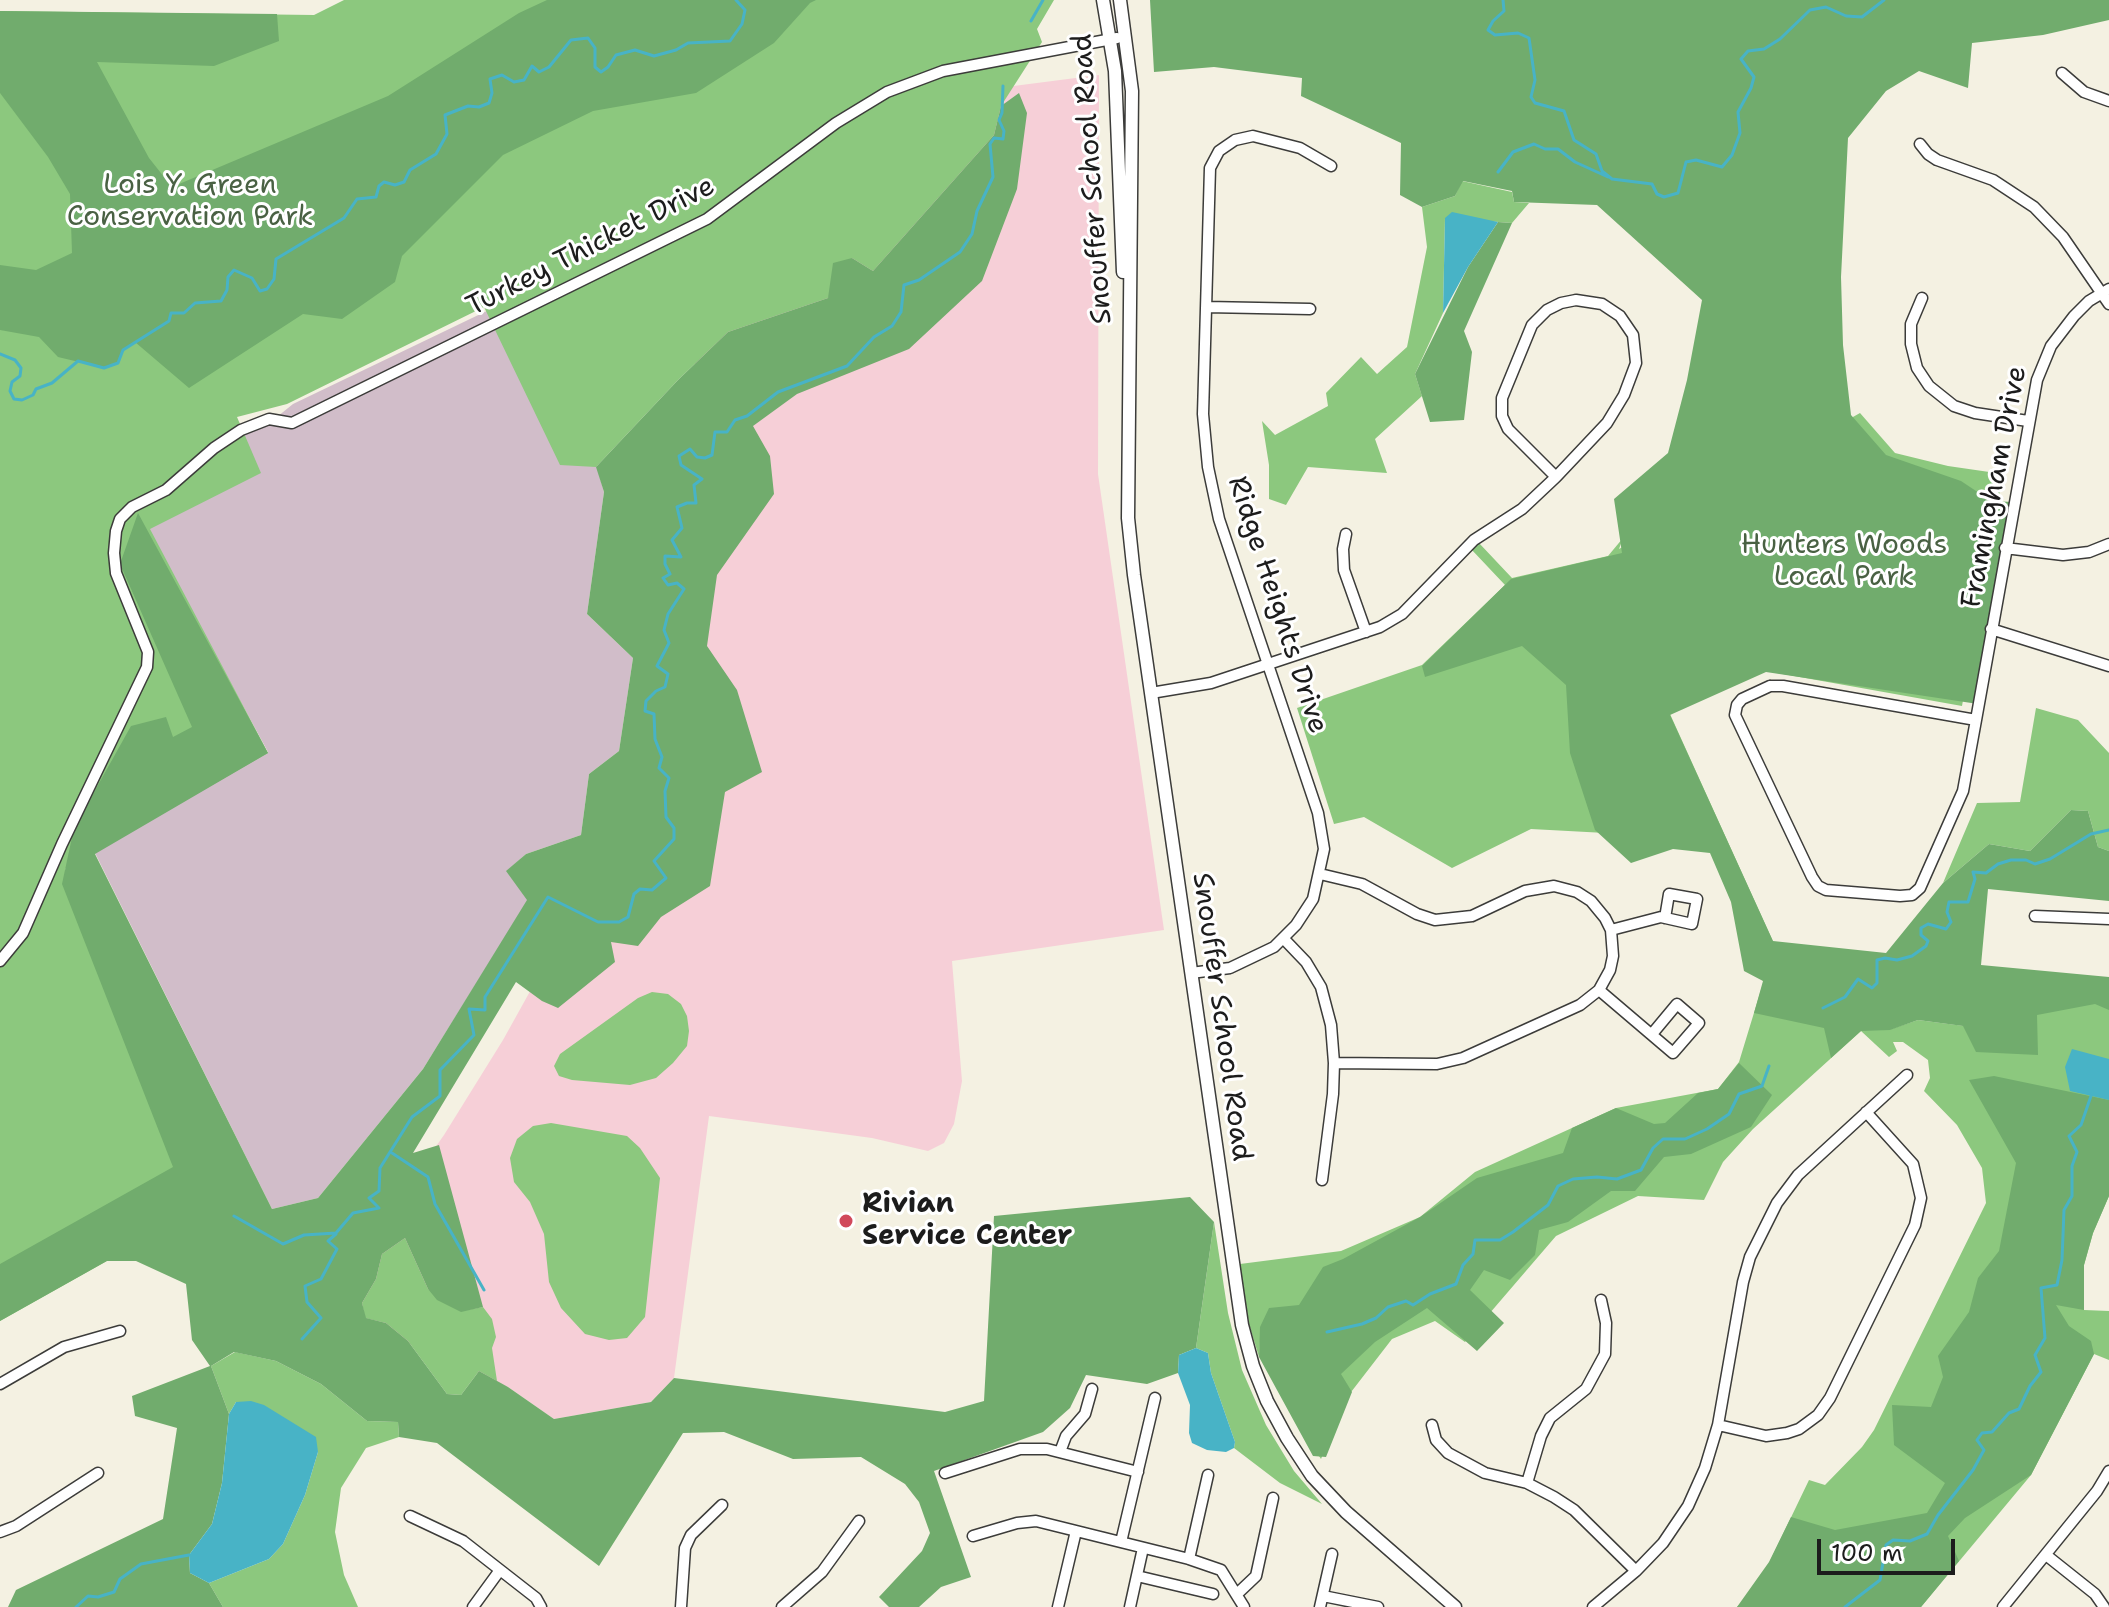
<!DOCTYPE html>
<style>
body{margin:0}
#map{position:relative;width:2109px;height:1607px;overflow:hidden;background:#f4f1e2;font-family:"Shantell Sans",sans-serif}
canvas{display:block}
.scale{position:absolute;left:1817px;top:1539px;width:138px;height:36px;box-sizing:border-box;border:4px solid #1c1c1c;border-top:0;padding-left:10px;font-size:24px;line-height:28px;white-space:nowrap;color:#1c1c1c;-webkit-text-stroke:6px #fff;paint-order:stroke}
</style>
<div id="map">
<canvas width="2109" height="1607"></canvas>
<div class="scale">100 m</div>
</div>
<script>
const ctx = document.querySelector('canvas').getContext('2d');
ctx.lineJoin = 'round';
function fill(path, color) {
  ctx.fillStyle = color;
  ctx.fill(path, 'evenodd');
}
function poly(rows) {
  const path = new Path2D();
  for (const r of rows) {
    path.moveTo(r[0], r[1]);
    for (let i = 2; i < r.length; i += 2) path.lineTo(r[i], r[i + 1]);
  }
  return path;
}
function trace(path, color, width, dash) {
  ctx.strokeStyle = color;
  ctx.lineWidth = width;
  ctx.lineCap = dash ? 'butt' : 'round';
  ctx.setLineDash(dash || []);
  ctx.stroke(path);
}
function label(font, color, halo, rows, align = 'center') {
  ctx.font = font + ' "Shantell Sans",sans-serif';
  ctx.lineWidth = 6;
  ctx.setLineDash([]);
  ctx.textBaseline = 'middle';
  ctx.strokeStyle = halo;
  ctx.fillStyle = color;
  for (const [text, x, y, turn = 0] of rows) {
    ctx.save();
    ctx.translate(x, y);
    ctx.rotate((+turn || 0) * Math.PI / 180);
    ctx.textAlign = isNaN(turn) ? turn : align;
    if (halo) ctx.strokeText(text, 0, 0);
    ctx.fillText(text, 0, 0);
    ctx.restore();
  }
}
const built = poly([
 [1099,75,1098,474,1164,930,952,961,962,1081,954,1124,944,1143,928,1151,872,1138,709,1116,674,1378,651,1402,554,1419,508,1387,323,1307,444,1135,503,1040,679,723,700,247,967,92]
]);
const industrial = poly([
 [545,283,604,492,587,614,633,658,619,751,589,774,581,835,526,854,507,871,528,900,423,1069,318,1198,272,1209,95,853,268,752,138,513,217,452,254,429,267,425,293,404]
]);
const green = poly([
 [344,0,1054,0,1037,29,1042,42,1001,106,994,135,873,271,852,258,828,298,728,332,678,380,596,467,560,465,484,307,287,404,237,417,261,473,150,529,268,753,65,869,170,1064,176,1222,0,1321,0,11,314,15],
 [1462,181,1512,192,1514,202,1529,203,1512,223,1445,218,1443,313,1415,374,1422,396,1375,439,1387,473,1308,467,1286,505,1269,499,1269,465,1262,421,1275,435,1328,406,1326,393,1361,357,1377,374,1407,347,1427,247,1422,207,1455,196],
 [1860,413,1895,453,1948,466,2003,474,1962,706,1766,671,1670,714,1775,946,2109,979,2109,1196,2093,1233,2084,1265,2084,1310,2109,1311,2109,1360,2094,1354,2031,1475,1921,1607,1737,1607,1759,1584,1809,1480,1825,1485,1862,1447,1874,1430,1986,1203,1982,1168,1957,1125,1924,1091,1930,1078,1928,1060,1903,1042,1893,1042,1897,1051,1889,1057,1861,1031,1753,1129,1723,1162,1704,1200,1638,1196,1556,1236,1465,1342,1435,1321,1392,1339,1348,1396,1321,1459,1313,1447,1261,1326,1259,1357,1249,1324,1240,1264,1341,1251,1420,1217,1475,1172,1616,1108,1718,1089,1739,1062,1771,957,1717,839,1531,829,1452,868,1364,817,1334,824,1297,708,1422,665,1505,585,1471,549,1479,543,1512,578,1608,556,1623,538,1619,549],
 [2014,979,1964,1026,1918,1020,1888,1030],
 [2036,708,2078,720,2109,753,2109,851,2098,847,2088,811,2071,810,2030,851,1989,844,1943,883,1977,803,2020,802],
 [652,992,668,994,681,1004,687,1016,689,1031,687,1046,673,1063,656,1078,630,1085,572,1080,559,1076,554,1066,560,1054,638,998],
 [551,1123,627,1136,640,1148,660,1178,645,1317,627,1338,609,1340,585,1334,561,1308,549,1282,544,1234,530,1202,514,1182,510,1158,517,1139,533,1126],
 [1214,1222,1228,1313,1242,1370,1266,1425,1294,1471,1322,1504,1280,1483,1234,1448,1235,1442,1211,1373,1208,1353,1196,1348],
 [405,1238,428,1289,461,1311,483,1307,492,1319,496,1337,492,1348,497,1381,479,1371,461,1395,447,1394,408,1341,386,1323,365,1318,362,1303,376,1279,382,1254],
 [235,1352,276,1361,321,1384,367,1421,398,1422,399,1437,366,1448,341,1488,335,1532,344,1575,358,1607,223,1607,209,1583,269,1559,283,1544,305,1495,318,1452,236,1402,229,1414,211,1366]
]);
const forest = poly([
 [547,0,816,0,810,3,774,43,696,93,593,111,503,155,402,256,395,282,342,319,303,314,189,388,135,342,123,351,118,363,104,368,58,357,39,337,0,330,0,265,36,270,72,253,70,194,48,157,0,93,0,11,277,14,279,41,214,66,97,62,149,158,172,187,388,96,519,13],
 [1150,0,2109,0,2109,20,2043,35,1972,43,1968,88,1919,71,1886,91,1848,138,1841,277,1843,345,1851,415,1886,455,1961,481,1991,501,2013,502,1978,704,1766,672,1670,715,1773,941,1886,953,1943,883,1989,844,2030,851,2071,810,2088,811,2098,847,2109,851,2109,901,1988,889,1981,965,2109,977,2109,1010,2095,1004,2037,1015,2038,1055,1976,1052,1963,1026,1918,1020,1890,1030,1861,1031,1831,1058,1824,1028,1754,1013,1763,981,1744,971,1731,902,1710,853,1673,849,1631,863,1595,830,1570,753,1566,685,1522,646,1425,677,1422,666,1511,579,1622,553,1614,499,1668,453,1687,380,1702,300,1597,205,1514,202,1512,191,1463,181,1455,196,1422,207,1400,195,1401,143,1301,96,1302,78,1214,67,1154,72],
 [1019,93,1027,113,1017,189,982,281,909,349,797,394,753,426,770,456,774,494,717,575,707,646,737,690,762,772,725,792,710,886,661,917,638,946,611,942,615,962,558,1008,542,1001,516,982,413,1153,439,1145,483,1307,461,1312,437,1300,428,1289,405,1238,382,1254,376,1279,362,1303,366,1318,386,1323,408,1341,447,1394,461,1395,479,1371,508,1387,554,1419,651,1402,674,1378,945,1412,984,1401,994,1216,1190,1197,1214,1222,1196,1348,1179,1355,1178,1373,1147,1384,1086,1375,1070,1408,1043,1432,934,1471,971,1577,941,1587,919,1607,889,1607,879,1597,922,1551,930,1533,919,1502,905,1484,861,1457,793,1459,724,1432,683,1433,599,1566,437,1443,399,1437,398,1422,367,1421,321,1384,276,1361,234,1352,211,1366,229,1414,222,1483,212,1524,189,1555,190,1573,209,1583,223,1607,8,1607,16,1590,163,1519,177,1428,135,1416,132,1396,210,1366,192,1340,186,1284,136,1261,107,1261,0,1321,0,1264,173,1167,62,884,74,828,131,726,166,717,173,737,192,727,120,564,138,513,268,753,95,854,272,1209,318,1198,423,1069,527,900,506,871,526,854,581,835,589,774,619,751,633,658,587,614,604,492,596,467,678,380,728,332,828,298,833,263,852,258,873,271,994,135,1001,106],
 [1498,222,1512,223,1464,331,1472,352,1464,420,1430,422,1415,374,1468,267],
 [1739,1063,1772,1095,1751,1127,1691,1154,1664,1157,1635,1191,1611,1191,1568,1222,1539,1230,1535,1255,1510,1280,1484,1270,1470,1290,1504,1323,1477,1351,1427,1308,1375,1342,1341,1374,1352,1392,1326,1457,1313,1456,1259,1357,1260,1327,1269,1308,1299,1305,1323,1267,1343,1259,1420,1217,1477,1178,1563,1153,1572,1128,1616,1108,1654,1124,1665,1123,1698,1093,1718,1089],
 [1994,1076,2109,1100,2109,1196,2093,1233,2084,1265,2084,1310,2056,1305,2069,1326,2091,1341,2094,1354,2031,1475,1965,1518,1948,1536,1959,1561,1921,1607,1737,1607,1769,1562,1791,1517,1835,1530,1927,1513,1945,1483,1894,1445,1892,1405,1931,1407,1943,1377,1938,1356,1969,1312,1978,1278,1999,1251,2016,1163,1969,1080]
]);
const water = poly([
 [1452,212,1498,222,1468,267,1443,313,1445,218],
 [2072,1049,2109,1059,2109,1100,2070,1091,2065,1067],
 [1196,1348,1208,1353,1211,1373,1235,1442,1234,1448,1226,1452,1207,1450,1192,1443,1189,1433,1190,1405,1178,1373,1179,1355],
 [251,1401,264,1405,316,1437,318,1452,305,1495,283,1544,269,1559,209,1583,190,1573,189,1555,212,1524,222,1483,229,1414,236,1402]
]);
const stream = poly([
 [1503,0,1504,11,1493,21,1488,30,1495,35,1518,33,1529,38,1535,80,1531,97,1535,103,1564,111,1574,140,1596,154,1602,171,1612,179,1652,184,1657,194,1664,197,1678,193,1686,162,1696,160,1722,167,1732,155,1740,133,1738,112,1751,88,1754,77,1741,59,1748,51,1764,49,1780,39,1810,10,1826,7,1846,16,1862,17,1884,0],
 [1031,21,1043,0],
 [1498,172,1513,152,1534,144,1545,149,1558,149,1575,162,1608,177],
 [0,354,15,360,21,368,20,376,12,382,10,391,14,399,22,400,33,395,36,389,52,383,78,361,104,368,118,363,123,350,169,321,171,313,184,313,195,303,221,301,227,290,228,277,234,270,252,278,260,291,267,289,274,279,276,259,344,218,357,199,376,197,379,186,384,182,395,185,404,182,410,170,436,154,447,134,445,115,468,106,479,107,489,103,492,93,490,79,502,75,514,82,524,80,532,66,539,72,549,67,571,40,588,38,595,48,595,67,601,72,608,67,616,55,635,50,654,56,676,50,688,43,730,41,742,24,745,10,736,0],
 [1823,1008,1845,997,1858,979,1872,988,1877,983,1877,960,1885,958,1897,960,1912,956,1926,946,1928,941,1921,935,1921,928,1928,924,1946,929,1951,922,1947,912,1949,902,1968,902,1975,879,1973,872,1986,873,1998,864,2011,860,2026,860,2035,864,2050,859,2091,834,2109,830],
 [392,1153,428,1177,435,1204,484,1290],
 [234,1216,283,1244,304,1235,336,1233,353,1213,379,1208,369,1198,379,1191,380,1168,412,1117,440,1096,440,1070,474,1035,469,1009,485,1010,485,997,548,897,598,922,619,922,628,917,634,894,640,889,652,890,666,878,654,861,674,839,674,828,666,817,665,791,669,778,659,768,662,757,655,739,654,714,645,711,646,701,656,691,665,687,668,674,657,666,669,643,664,630,668,614,684,589,677,583,668,585,663,578,670,574,665,564,665,556,681,557,672,540,682,528,677,507,687,503,696,503,694,485,702,479,681,465,679,456,690,449,697,457,705,458,712,455,715,432,727,432,735,420,747,416,778,392,847,366,874,337,892,326,901,312,904,285,919,280,960,252,972,234,977,211,993,177,990,144,994,138,1003,139,1004,131,999,120,1002,113,1003,86],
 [1327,1332,1362,1324,1376,1318,1388,1307,1406,1301,1413,1305,1430,1294,1456,1284,1463,1265,1473,1254,1475,1240,1500,1240,1513,1232,1548,1205,1558,1186,1573,1179,1597,1177,1617,1179,1641,1170,1653,1148,1663,1139,1685,1139,1707,1129,1729,1114,1739,1094,1762,1086,1769,1066],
 [302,1339,321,1318,307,1302,305,1286,321,1279,337,1249,328,1241,336,1234],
 [76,1607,88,1596,98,1597,114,1592,120,1579,141,1564,189,1555],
 [1845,1607,1880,1580,1886,1545,1893,1540,1910,1541,1927,1534,1938,1515,1973,1470,1984,1450,1977,1440,1982,1433,1992,1432,2009,1413,2019,1409,2030,1386,2041,1372,2035,1355,2045,1338,2041,1288,2057,1285,2062,1260,2064,1210,2072,1196,2072,1166,2077,1152,2069,1136,2081,1125,2091,1096]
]);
const minor = poly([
 [2062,73,2084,92,2109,101],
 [1920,144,1928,154,1937,160,1993,180,2034,207,2063,237,2109,304],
 [1922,298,1911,324,1911,344,1917,368,1929,386,1954,406,1975,413,2028,421],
 [1576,300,1602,304,1620,316,1633,335,1636,363,1624,395,1607,423,1556,477,1508,429,1502,416,1502,398,1532,325,1547,310,1561,303,1576,300],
 [1206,307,1310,309],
 [1346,534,1343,549,1344,570,1366,632],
 [2005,548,2063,555,2089,552,2109,544],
 [1991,629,2109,666],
 [1770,686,1783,686,1976,720,1963,791,1920,888,1912,895,1900,896,1826,890,1818,886,1812,877,1735,715,1737,705,1742,699,1770,686],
 [1151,693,1211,683,1380,627,1402,614,1474,540,1522,509,1556,477],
 [1976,720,2037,380,2051,346,2074,316,2089,301,2109,289],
 [1320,874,1362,884,1417,914,1435,920,1472,916,1525,891,1554,886,1577,892,1591,901,1605,918,1611,930,1613,956,1610,970,1599,990,1580,1005,1463,1058,1437,1064,1334,1063],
 [2035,916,2109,919],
 [1611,930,1661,917,1692,924,1697,899,1669,894,1665,918],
 [1283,938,1306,962,1321,987,1331,1025,1334,1063,1333,1094,1322,1180],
 [0,961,23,933,62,844,147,667,148,652,116,573,114,553,116,531,120,519,132,507,166,490,214,448,241,430,269,419,292,423,707,219,836,123,887,92,943,71,1117,38],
 [1191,973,1230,968,1274,947,1296,925,1313,899,1324,849,1318,813,1219,519,1208,467,1203,414,1210,168,1219,151,1235,140,1253,136,1300,148,1331,166],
 [1599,990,1673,1053,1699,1023,1677,1004,1652,1034],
 [0,1384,64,1347,120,1331],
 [1432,1425,1436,1440,1448,1453,1485,1473,1527,1483,1554,1497,1574,1510,1636,1571],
 [1718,1425,1766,1436,1787,1433,1799,1429,1818,1415,1830,1398,1915,1225,1921,1198,1913,1164,1866,1112],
 [1060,1452,1066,1436,1085,1414,1092,1389],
 [945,1473,1020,1449,1047,1449,1138,1472],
 [1527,1483,1541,1436,1550,1418,1586,1389,1605,1354,1606,1323,1601,1300],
 [410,1516,463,1541,536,1598,541,1607],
 [0,1532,16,1526,98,1473],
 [973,1536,1017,1523,1036,1521,1189,1559,1221,1570,1244,1607],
 [1121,1542,1155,1398],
 [2046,1555,2095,1594,2104,1607],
 [1189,1559,1208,1475],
 [1137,1576,1213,1594],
 [1237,1594,1256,1576,1273,1498],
 [1323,1596,1378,1607],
 [473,1607,500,1570],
 [681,1607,685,1548,691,1535,722,1505],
 [782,1607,822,1572,859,1521],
 [1058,1607,1076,1531],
 [1130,1607,1143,1548],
 [1320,1607,1332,1554],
 [1593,1607,1636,1571,1663,1543,1688,1506,1705,1468,1718,1425,1743,1282,1750,1257,1777,1203,1798,1175,1907,1075],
 [2003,1607,2097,1491,2109,1471]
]);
const major = poly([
 [1103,0,1115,71,1123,272],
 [1120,0,1132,91,1128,518,1134,575,1242,1325,1253,1366,1267,1401,1287,1438,1312,1476,1346,1512,1455,1607]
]);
const markers = [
 [846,1221,8,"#d1495b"]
];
const streetNames = [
 ["Snouffer School Road",1093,179,-94],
 ["Turkey Thicket Drive",591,247,-27],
 ["Framingham Drive",1995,487,-79],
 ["Ridge Heights Drive",1277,605,72],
 ["Snouffer School Road",1221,1017,82]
];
const parkNames = [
 ["Lois Y. Green",190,186],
 ["Conservation Park",190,218],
 ["Hunters Woods",1844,546],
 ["Local Park",1844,578]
];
const poiNames = [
 ["Rivian",862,1205],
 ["Service Center",862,1237]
];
fill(built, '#f6cfd7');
fill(industrial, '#d1bdc9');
fill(green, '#8cc87e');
fill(forest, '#71ac6d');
fill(water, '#48b3c6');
trace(stream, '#48b3c6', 3);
trace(minor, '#3c3c3a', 13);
trace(major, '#3c3c3a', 15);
trace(minor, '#fff', 10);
trace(major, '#fff', 12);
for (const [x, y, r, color] of markers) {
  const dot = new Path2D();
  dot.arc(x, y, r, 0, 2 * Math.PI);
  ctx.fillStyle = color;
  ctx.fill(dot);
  trace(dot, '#fff', 3);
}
label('28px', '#1c1c1c', '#fff', streetNames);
label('28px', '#496143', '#fff', parkNames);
label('bold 28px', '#1c1c1c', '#fff', poiNames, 'left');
</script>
